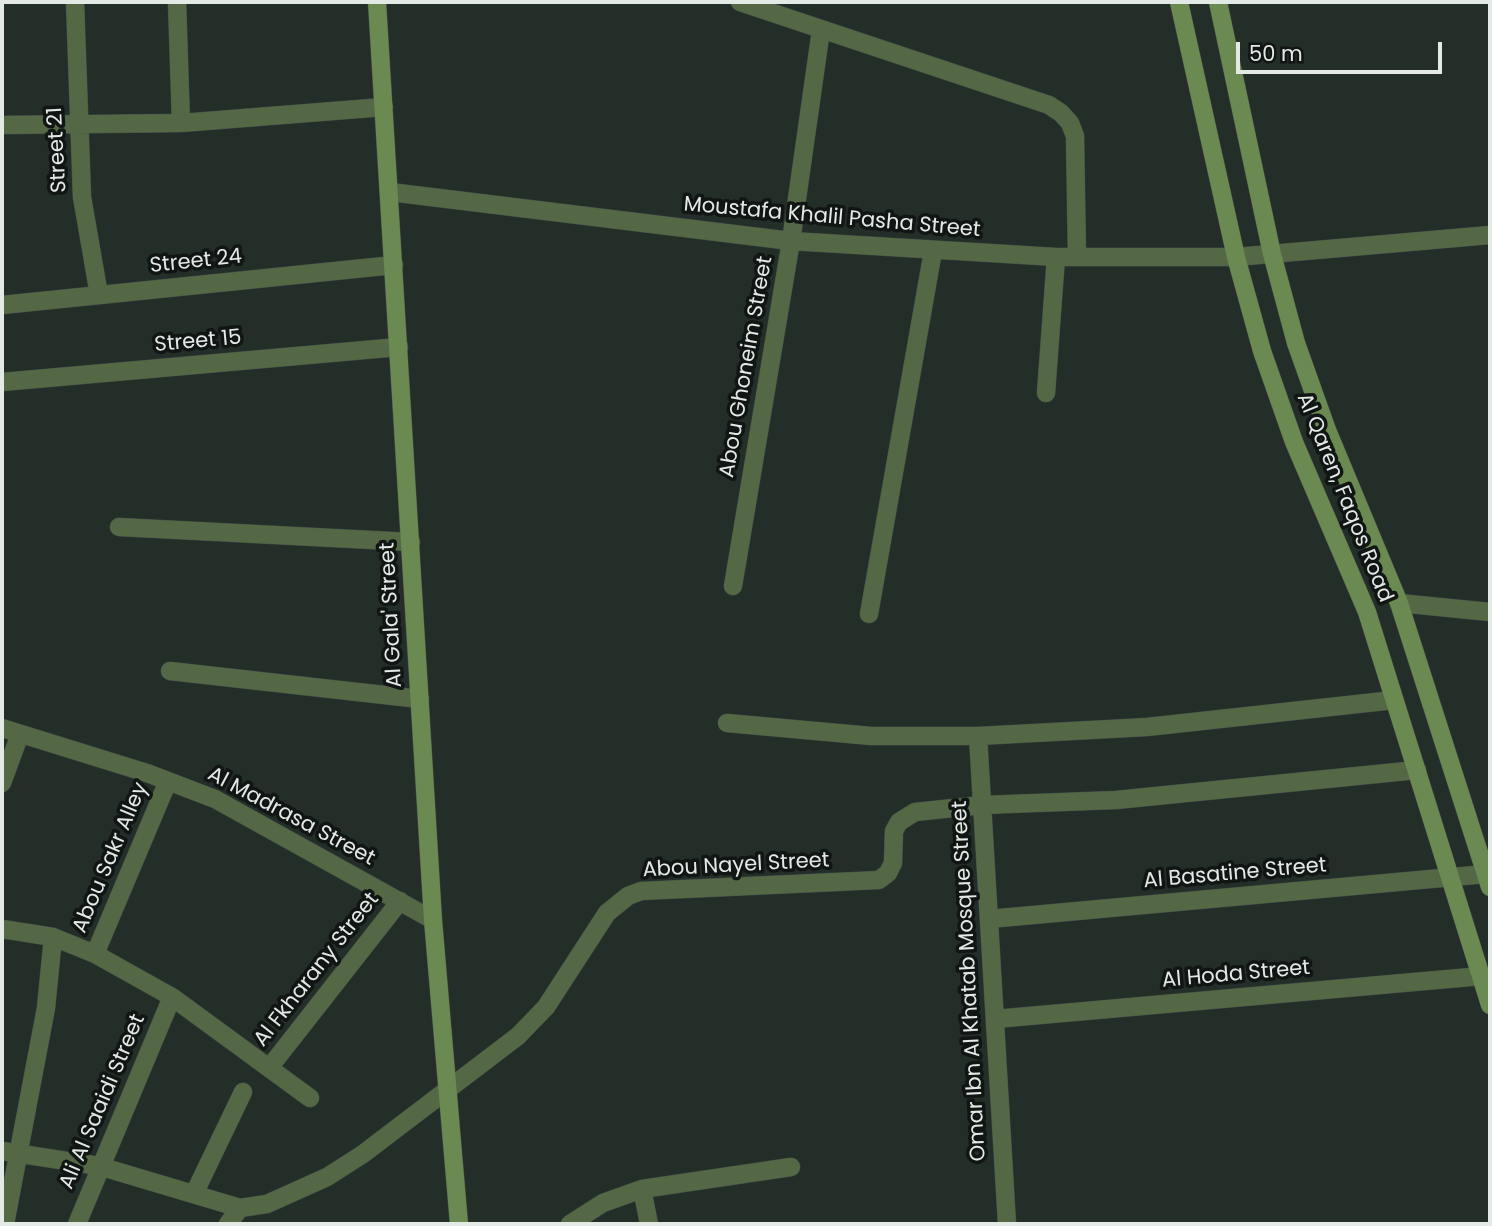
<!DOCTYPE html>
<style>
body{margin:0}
#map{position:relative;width:1492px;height:1226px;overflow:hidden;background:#242e29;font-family:Poppins,sans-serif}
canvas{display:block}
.frame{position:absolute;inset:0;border:4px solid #e3eae6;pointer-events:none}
.scale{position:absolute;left:1236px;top:42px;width:206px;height:32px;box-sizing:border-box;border:4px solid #e3eae6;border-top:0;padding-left:9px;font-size:21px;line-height:24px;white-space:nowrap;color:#e3eae6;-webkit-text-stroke:5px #111513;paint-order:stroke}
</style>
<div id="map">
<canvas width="1492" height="1226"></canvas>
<div class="frame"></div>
<div class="scale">50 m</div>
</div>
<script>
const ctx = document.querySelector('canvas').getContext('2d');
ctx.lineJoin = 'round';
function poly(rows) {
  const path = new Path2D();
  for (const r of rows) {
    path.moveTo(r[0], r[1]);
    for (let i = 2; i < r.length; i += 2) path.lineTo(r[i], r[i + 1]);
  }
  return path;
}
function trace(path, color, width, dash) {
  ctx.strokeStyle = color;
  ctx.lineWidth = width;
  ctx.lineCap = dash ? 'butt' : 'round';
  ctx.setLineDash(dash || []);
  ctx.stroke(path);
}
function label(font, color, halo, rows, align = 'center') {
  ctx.font = font + ' Poppins,sans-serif';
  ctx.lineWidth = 7;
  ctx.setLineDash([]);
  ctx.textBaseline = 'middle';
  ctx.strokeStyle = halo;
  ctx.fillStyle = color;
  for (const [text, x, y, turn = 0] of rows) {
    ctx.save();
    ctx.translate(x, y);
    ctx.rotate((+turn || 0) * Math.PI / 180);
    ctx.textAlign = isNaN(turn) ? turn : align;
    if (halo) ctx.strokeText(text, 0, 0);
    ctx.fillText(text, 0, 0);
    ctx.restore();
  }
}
const street = poly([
 [75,2,82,197,99,295],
 [177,2,181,123],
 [740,2,1049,105,1061,113,1070,123,1075,136,1077,257],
 [2,125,181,123,384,107],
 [390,192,791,241,1056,257,1236,257,1490,235],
 [2,305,394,265],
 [2,382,399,347],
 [1046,393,1056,257],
 [119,527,411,542],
 [733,586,791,241,821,30],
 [1399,603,1490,612],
 [869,614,933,251],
 [170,671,420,699],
 [727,723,871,736,978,736,1147,727,1394,700],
 [2,728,147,773,215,799,433,920],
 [978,736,1007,1224],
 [2,783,20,734],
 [989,919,1486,874],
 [2,929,53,937,95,954,172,997,310,1098],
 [95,954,168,781],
 [995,1019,1482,976],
 [269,1068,400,901],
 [2,1151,99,1166,240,1208,267,1204,327,1177,363,1154,518,1036,546,1007,607,913,628,896,641,891,879,880,888,873,893,863,894,831,899,822,915,812,982,805,1116,800,1417,770],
 [642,1189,649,1224],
 [195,1192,243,1092],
 [5,1224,46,1008,53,937],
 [77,1224,172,997],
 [228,1224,240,1208],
 [570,1224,603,1203,642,1189,791,1167]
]);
const secondary = poly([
 [377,2,433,920,459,1224],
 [1179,2,1236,257,1262,351,1294,442,1367,612,1490,1005],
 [1218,2,1272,254,1296,343,1327,430,1399,603,1490,887]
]);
const streetNames = [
 ["Street 21",58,150,-93],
 ["Moustafa Khalil Pasha Street",832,218,5],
 ["Street 24",196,262,-6],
 ["Street 15",198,342,-5],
 ["Abou Ghoneim Street",747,367,-80],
 ["Al Qaren, Faqos Road",1344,498,68],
 ["Al Gala' Street",392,615,-93],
 ["Al Madrasa Street",291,817,28],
 ["Abou Sakr Alley",111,858,-67],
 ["Abou Nayel Street",736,866,-3],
 ["Al Basatine Street",1235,874,-5],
 ["Al Fkharany Street",317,970,-52],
 ["Al Hoda Street",1236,975,-5],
 ["Omar Ibn Al Khatab Mosque Street",970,981,-93],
 ["Ali Al Saaidi Street",103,1102,-67]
];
trace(street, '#434c47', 19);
trace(secondary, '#434c47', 19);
trace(street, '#546845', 18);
trace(secondary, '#6b8a51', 18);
label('21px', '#e3eae6', '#111513', streetNames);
</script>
